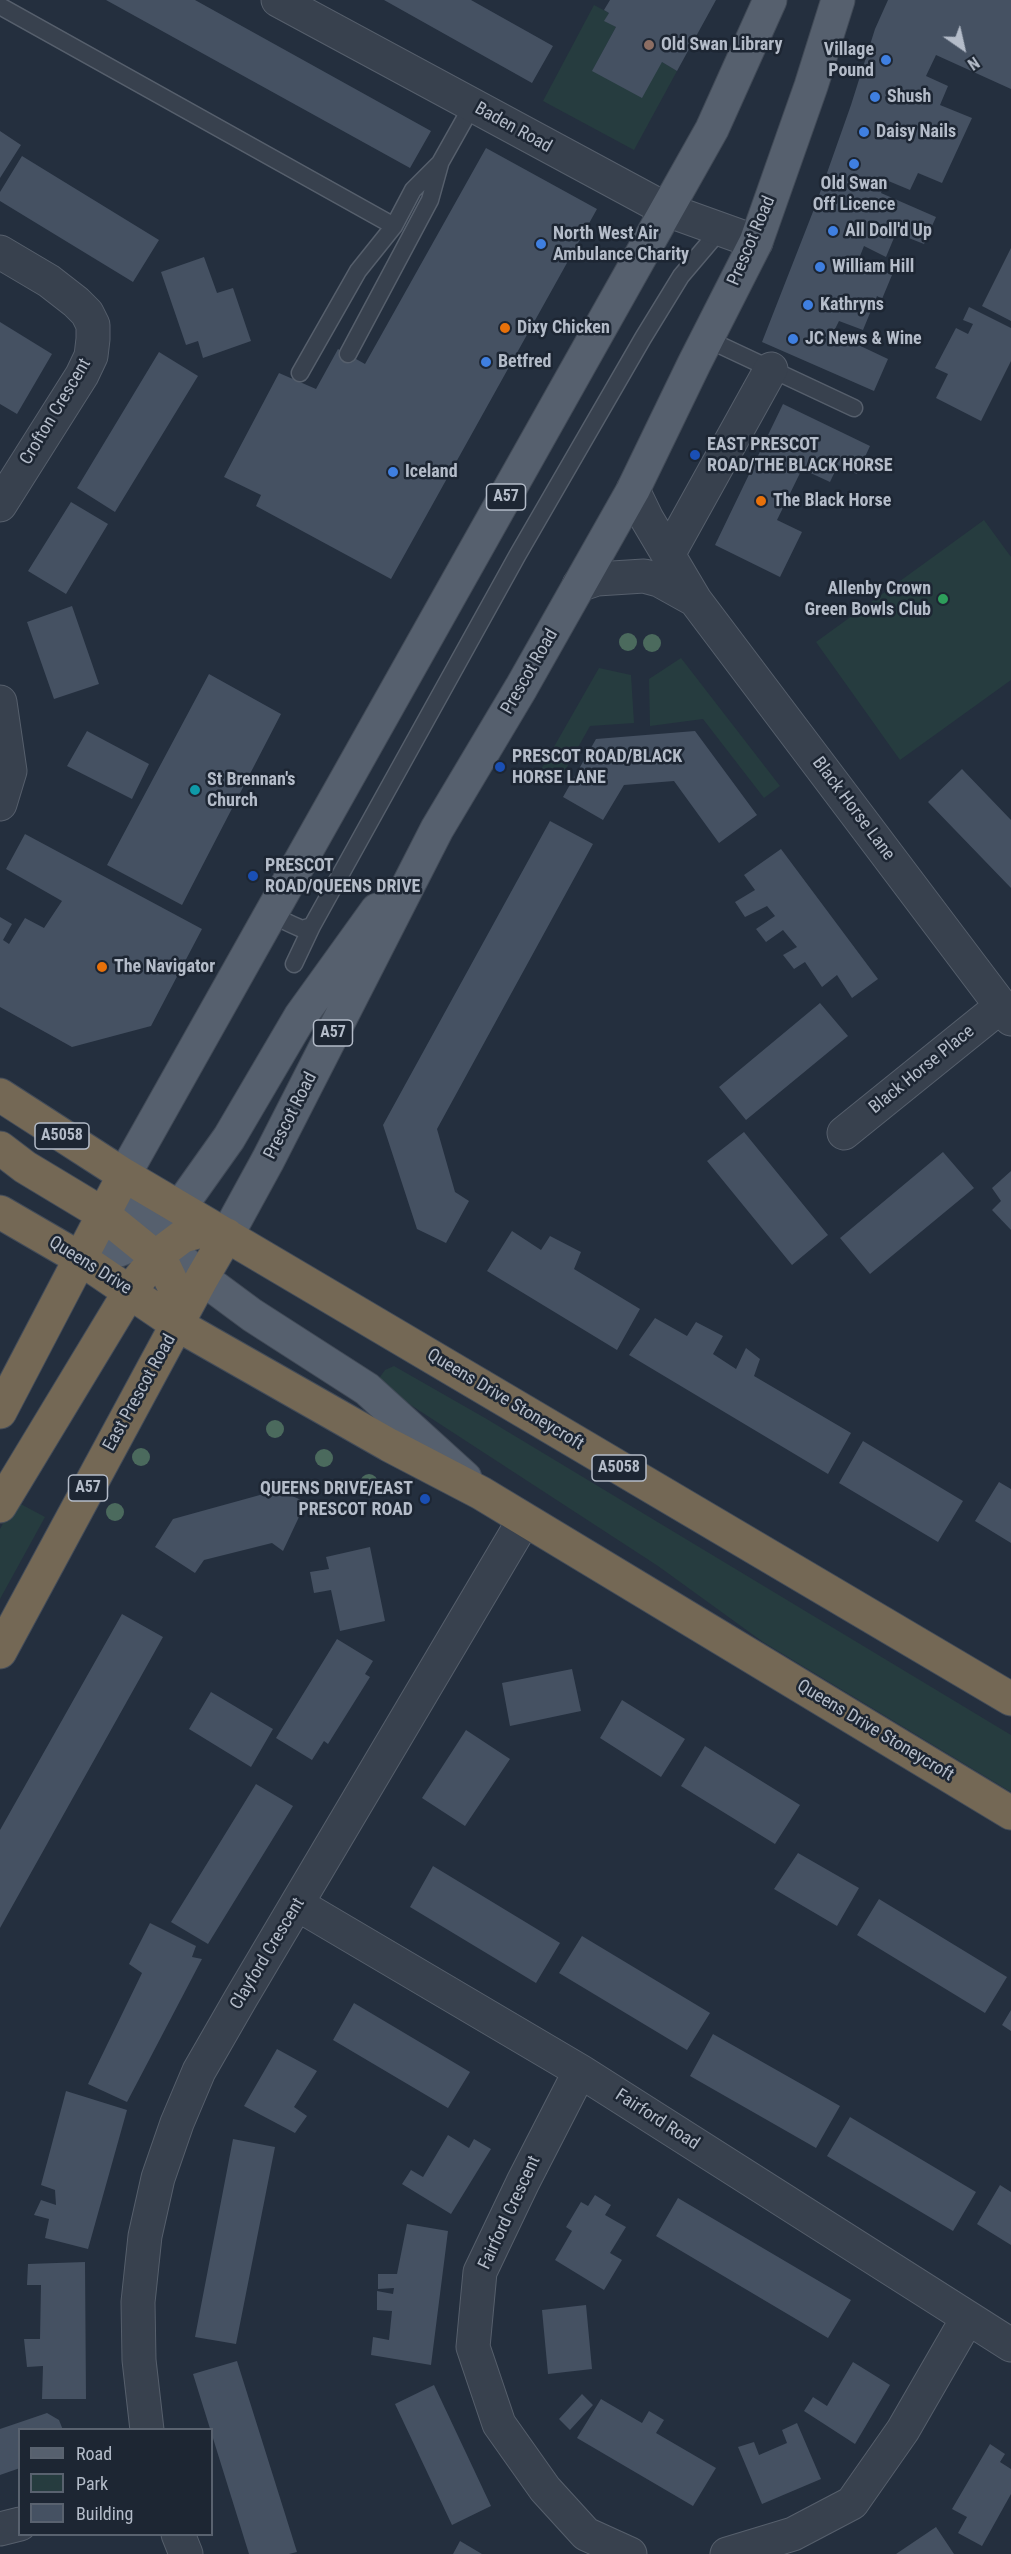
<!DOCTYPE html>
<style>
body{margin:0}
#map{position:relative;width:1011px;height:2554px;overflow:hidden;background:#242f3e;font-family:"Roboto Condensed",sans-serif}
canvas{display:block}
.legend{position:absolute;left:18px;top:2428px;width:195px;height:108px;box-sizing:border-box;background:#1d2633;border:2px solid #59626f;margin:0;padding:8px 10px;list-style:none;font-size:18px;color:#b4bcc9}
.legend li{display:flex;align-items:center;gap:12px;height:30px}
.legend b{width:30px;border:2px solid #59626f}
.north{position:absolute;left:933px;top:18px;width:60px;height:60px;-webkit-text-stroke:4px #1d2633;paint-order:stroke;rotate:146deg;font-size:16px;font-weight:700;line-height:24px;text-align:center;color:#b4bcc9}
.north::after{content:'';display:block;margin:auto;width:21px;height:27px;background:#b4bcc9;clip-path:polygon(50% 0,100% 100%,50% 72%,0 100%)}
</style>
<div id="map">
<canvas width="1011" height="2554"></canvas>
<ul class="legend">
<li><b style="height:8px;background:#56606e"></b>Road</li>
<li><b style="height:16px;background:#263c3f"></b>Park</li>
<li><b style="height:16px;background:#455162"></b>Building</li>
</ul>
<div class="north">N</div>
</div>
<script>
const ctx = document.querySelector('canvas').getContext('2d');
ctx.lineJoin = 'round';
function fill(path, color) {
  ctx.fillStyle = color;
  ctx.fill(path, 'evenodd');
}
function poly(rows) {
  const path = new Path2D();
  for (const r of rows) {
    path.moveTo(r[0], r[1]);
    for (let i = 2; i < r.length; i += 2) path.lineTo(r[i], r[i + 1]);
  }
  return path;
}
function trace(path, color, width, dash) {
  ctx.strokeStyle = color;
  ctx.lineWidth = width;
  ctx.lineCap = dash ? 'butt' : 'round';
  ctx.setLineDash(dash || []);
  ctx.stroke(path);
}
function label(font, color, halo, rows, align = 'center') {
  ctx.font = font + ' "Roboto Condensed",sans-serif';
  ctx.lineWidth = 5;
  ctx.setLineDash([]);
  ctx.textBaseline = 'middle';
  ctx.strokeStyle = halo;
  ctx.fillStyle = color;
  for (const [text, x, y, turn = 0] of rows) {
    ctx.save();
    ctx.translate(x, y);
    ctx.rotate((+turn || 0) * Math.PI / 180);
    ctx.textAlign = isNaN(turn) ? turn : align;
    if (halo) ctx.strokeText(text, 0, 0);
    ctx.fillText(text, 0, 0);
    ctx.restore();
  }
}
const green = poly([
 [594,5,609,13,605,21,616,27,593,70,662,62,677,71,634,150,543,101],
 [984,520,1011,557,1011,680,900,760,816,642],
 [681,658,780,786,764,798,703,719,650,726,649,679],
 [599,668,631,675,634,723,590,726,558,783,539,773],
 [394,1366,485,1418,1011,1735,1011,1792,763,1642,658,1566,380,1385,380,1377,385,1370],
 [15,1501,45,1517,0,1599,0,1529]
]);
const building = poly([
 [106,0,195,0,431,131,410,168],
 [384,0,471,0,553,46,532,83],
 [610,0,716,0,677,71,662,62,642,98,592,71,616,27,604,21,609,13,604,10],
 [888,0,1011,0,1011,89,936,55,926,76,948,86,940,105,972,118,942,183,918,173,910,190,886,180,881,193,936,217,924,244,896,233,886,257,864,246,858,261,892,275,882,299,877,296,863,330,839,321,833,333,888,359,874,391,762,342,816,204,851,105,875,29],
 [0,131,21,145,0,178],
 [486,148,597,209,391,579,256,506,261,495,224,477,279,373,316,389,338,349,365,364],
 [22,156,159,240,133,282,0,201,0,192],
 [1011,248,1011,321,982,306],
 [204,257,217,293,233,288,251,341,203,358,198,341,186,345,161,272],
 [969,307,1011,328,1011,361,981,421,936,398,948,374,935,368,956,328,968,334,973,324,963,320],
 [0,322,52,354,17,414,0,404],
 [159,352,198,376,115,512,77,488],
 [783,404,870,446,857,474,838,465,830,482,802,469,777,520,802,532,780,577,715,545],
 [71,502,108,524,66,594,28,571],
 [72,606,99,684,54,699,27,622],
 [209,674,281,714,182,905,107,865],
 [87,731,149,764,132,799,67,766],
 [695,731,757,815,719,843,674,781,624,785,603,820,563,797,596,739],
 [962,769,1011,820,1011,888,928,802],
 [550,821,593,844,437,1129,455,1192,469,1201,446,1243,417,1229,383,1125],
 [25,834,202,929,151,1026,72,1047,0,1007,0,917,12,924,3,940,9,944,25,918,44,928,62,901,6,869],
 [781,849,878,979,852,998,837,975,822,987,805,962,794,969,783,955,797,947,783,930,766,942,756,929,775,916,767,906,745,917,735,902,755,890,744,875],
 [820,1003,848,1036,746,1120,719,1087],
 [744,1132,828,1235,792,1265,707,1161],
 [943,1152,974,1188,870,1274,840,1238],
 [1011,1171,1011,1230,992,1210,1001,1201,992,1188],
 [512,1231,541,1250,550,1236,581,1252,574,1269,640,1309,617,1350,487,1271],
 [655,1318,687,1336,696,1322,723,1336,713,1354,736,1369,746,1348,760,1359,754,1376,851,1433,828,1474,629,1355],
 [863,1441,963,1501,938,1542,839,1483],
 [999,1482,1011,1489,1011,1543,975,1521],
 [278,1490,306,1502,283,1551,272,1543,204,1560,195,1573,155,1547,173,1519],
 [370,1547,385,1621,340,1631,331,1590,314,1593,310,1572,329,1569,326,1557],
 [122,1614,163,1637,0,1928,0,1830],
 [337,1639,373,1661,365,1674,370,1677,328,1744,324,1741,312,1760,276,1738],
 [572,1669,581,1711,510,1726,502,1683],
 [211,1692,273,1729,251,1767,189,1729],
 [622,1700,685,1739,661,1777,600,1738],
 [466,1730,510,1759,465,1826,422,1798],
 [705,1746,800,1805,775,1844,681,1786],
 [256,1784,293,1806,208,1944,171,1922],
 [798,1853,859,1888,837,1926,774,1889],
 [433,1866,560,1943,536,1983,410,1907],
 [879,1899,1007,1977,985,2013,857,1935],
 [150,1923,196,1946,192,1957,202,1959,127,2102,88,2084,142,1973,129,1964],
 [582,1936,710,2013,687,2050,559,1973],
 [354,2003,470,2072,448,2108,333,2040],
 [1011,2010,1011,2031,1002,2025],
 [713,2034,840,2106,816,2148,690,2076],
 [277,2049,317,2071,294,2107,307,2116,295,2133,244,2106],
 [66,2091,127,2110,88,2249,45,2238,49,2219,34,2215,41,2200,56,2205,55,2190,41,2185],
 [850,2117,976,2192,953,2231,827,2156],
 [448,2135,469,2148,474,2139,491,2149,451,2214,402,2184,411,2170,423,2177],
 [233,2139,275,2147,236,2344,195,2337],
 [1000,2185,1011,2192,1011,2245,977,2224],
 [595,2195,611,2205,605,2215,626,2227,610,2253,622,2260,604,2290,555,2260,572,2231,566,2227,581,2202,588,2206],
 [678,2198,851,2300,828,2338,656,2236],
 [407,2224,448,2231,431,2365,371,2355,373,2337,389,2340,392,2311,377,2310,377,2291,393,2294,394,2288,378,2289,378,2274,397,2274],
 [85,2262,86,2399,42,2399,43,2366,27,2367,24,2339,40,2339,41,2285,27,2285,28,2264],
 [586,2305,592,2369,548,2374,542,2310],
 [237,2361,297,2552,289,2554,249,2554,193,2374],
 [853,2362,890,2385,855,2444,804,2411,813,2397,827,2406],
 [434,2385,491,2506,452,2525,395,2404],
 [582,2394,593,2405,570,2430,559,2419],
 [601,2399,642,2423,649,2411,664,2420,656,2433,716,2468,693,2506,577,2438],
 [47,2413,59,2420,63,2430,20,2430,20,2468,0,2475,0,2429],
 [797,2423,821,2479,762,2504,738,2447,754,2442,759,2455,787,2443,782,2430],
 [990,2444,1005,2454,1000,2462,1011,2469,1011,2494,982,2546,958,2533,967,2517,952,2509],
 [936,2527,954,2554,896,2554],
 [460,2541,482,2554,453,2554]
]);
const lane = poly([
 [0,6,394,226],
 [707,339,854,408],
 [348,354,430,200,440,164],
 [300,373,358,271,394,226,413,190,440,163,472,106],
 [274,909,278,918,293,925,302,929,312,926,517,556,643,338,681,276,720,230],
 [294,964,312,926]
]);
const street = poly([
 [278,0,667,210,756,242],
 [0,252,49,281,76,302,87,313,93,325,93,339,91,356,82,375,0,505],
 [669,553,771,369],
 [579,585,597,579,644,576,659,580,695,600,647,519,633,490],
 [695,600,1011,1019],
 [0,702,10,771,0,804],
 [844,1133,1000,1007],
 [297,1904,580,2071,1011,2345],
 [580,2071,523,2182,480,2272,473,2347,499,2424,545,2489,586,2534,630,2554],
 [147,2430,139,2360,138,2302,145,2236,158,2178,177,2123,199,2071,241,1998,524,1520],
 [0,2529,20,2524],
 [178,2534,186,2554],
 [727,2554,793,2534,852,2503,903,2430,967,2319]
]);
const primary = poly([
 [227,1235,268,1160,437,829,521,688,633,490,694,364,756,242,811,86,838,0],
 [81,1259,119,1250,139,1242,180,1207,229,1138,300,1017,377,910],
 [465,1478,367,1389,252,1315,202,1278,150,1233,129,1201,124,1175,712,129,770,0]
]);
const highway = poly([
 [0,1095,124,1175,1011,1699],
 [0,1148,25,1167,103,1214,157,1258,165,1268,174,1287,178,1325],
 [0,1212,81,1259,178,1325,389,1445,481,1493,1011,1813],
 [0,1412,124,1175],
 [0,1506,130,1291,144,1273,167,1248,183,1236,201,1231,227,1235],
 [0,1652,202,1278,227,1235]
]);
const trees = [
 [628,642],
 [652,643],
 [275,1429],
 [141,1457],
 [324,1458],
 [369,1483],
 [115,1512]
];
const markers = [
 [649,45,6,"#8d6e63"],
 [886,60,6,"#3f7fe0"],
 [875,97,6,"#3f7fe0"],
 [864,132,6,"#3f7fe0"],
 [854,164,6,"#3f7fe0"],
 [833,231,6,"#3f7fe0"],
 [541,244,6,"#3f7fe0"],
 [820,267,6,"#3f7fe0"],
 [808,305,6,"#3f7fe0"],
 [505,328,6,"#e8710a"],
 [793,339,6,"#3f7fe0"],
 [486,362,6,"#3f7fe0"],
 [695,455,6,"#1a4fb4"],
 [393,472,6,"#3f7fe0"],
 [761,501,6,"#e8710a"],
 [943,599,6,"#2e9e5b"],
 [500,767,6,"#1a4fb4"],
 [195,790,6,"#0f9aa8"],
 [253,876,6,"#1a4fb4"],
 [102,967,6,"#e8710a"],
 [425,1499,6,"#1a4fb4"]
];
const shields = [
 [506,497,39],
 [333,1033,39],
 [62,1136,54],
 [619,1468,54],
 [88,1488,39]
];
const shieldNames = [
 ["A57",506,497],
 ["A57",333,1033],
 ["A5058",62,1136],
 ["A5058",619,1468],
 ["A57",88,1488]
];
const poiNames = [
 ["Old Swan Library",661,45],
 ["Village",874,50,"right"],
 ["Pound",874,71,"right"],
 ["Shush",887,97],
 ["Daisy Nails",876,132],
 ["Old Swan",854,184,"center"],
 ["Off Licence",854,205,"center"],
 ["All Doll'd Up",845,231],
 ["North West Air",553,234],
 ["Ambulance Charity",553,255],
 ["William Hill",832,267],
 ["Kathryns",820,305],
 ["Dixy Chicken",517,328],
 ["JC News & Wine",805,339],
 ["Betfred",498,362],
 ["EAST PRESCOT",707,445],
 ["ROAD/THE BLACK HORSE",707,466],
 ["Iceland",405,472],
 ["The Black Horse",773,501],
 ["Allenby Crown",931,589,"right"],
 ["Green Bowls Club",931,610,"right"],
 ["PRESCOT ROAD/BLACK",512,757],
 ["HORSE LANE",512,778],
 ["St Brennan's",207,780],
 ["Church",207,801],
 ["PRESCOT",265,866],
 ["ROAD/QUEENS DRIVE",265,887],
 ["The Navigator",114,967],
 ["QUEENS DRIVE/EAST",413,1489,"right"],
 ["PRESCOT ROAD",413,1510,"right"]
];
const streetNames = [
 ["Baden Road",513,128,29],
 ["Prescot Road",752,241,-67],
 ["Crofton Crescent",56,412,-59],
 ["Prescot Road",530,672,-60],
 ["Black Horse Lane",853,809,53],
 ["Black Horse Place",922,1070,-39],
 ["Prescot Road",291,1116,-63],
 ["Queens Drive",90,1266,32],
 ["East Prescot Road",140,1393,-61],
 ["Queens Drive Stoneycroft",505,1400,31],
 ["Queens Drive Stoneycroft",875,1731,31],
 ["Clayford Crescent",268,1954,-59],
 ["Fairford Road",657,2120,33],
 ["Fairford Crescent",510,2213,-65]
];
fill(green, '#263c3f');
fill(building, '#455162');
trace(lane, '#565f6c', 19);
trace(street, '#565f6c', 35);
trace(primary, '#414a57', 35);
trace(highway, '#434c59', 35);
trace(lane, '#38414e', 16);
trace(street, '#38414e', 33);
trace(primary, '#56606e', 33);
trace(highway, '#746855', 33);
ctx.fillStyle = '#4b6a5d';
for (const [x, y] of trees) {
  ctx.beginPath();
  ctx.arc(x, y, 9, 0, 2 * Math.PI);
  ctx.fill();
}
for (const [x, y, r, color] of markers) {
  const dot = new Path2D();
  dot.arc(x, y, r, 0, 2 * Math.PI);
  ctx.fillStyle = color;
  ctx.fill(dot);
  trace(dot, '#1d2633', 2);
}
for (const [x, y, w] of shields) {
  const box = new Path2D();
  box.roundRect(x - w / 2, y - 13, w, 26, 4.5);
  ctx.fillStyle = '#1d2633';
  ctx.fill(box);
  trace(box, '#b4bcc9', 1.5);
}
label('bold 16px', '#b4bcc9', null, shieldNames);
label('bold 18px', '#b4bcc9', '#1d2633', poiNames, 'left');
label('18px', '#b4bcc9', '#1d2633', streetNames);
</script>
